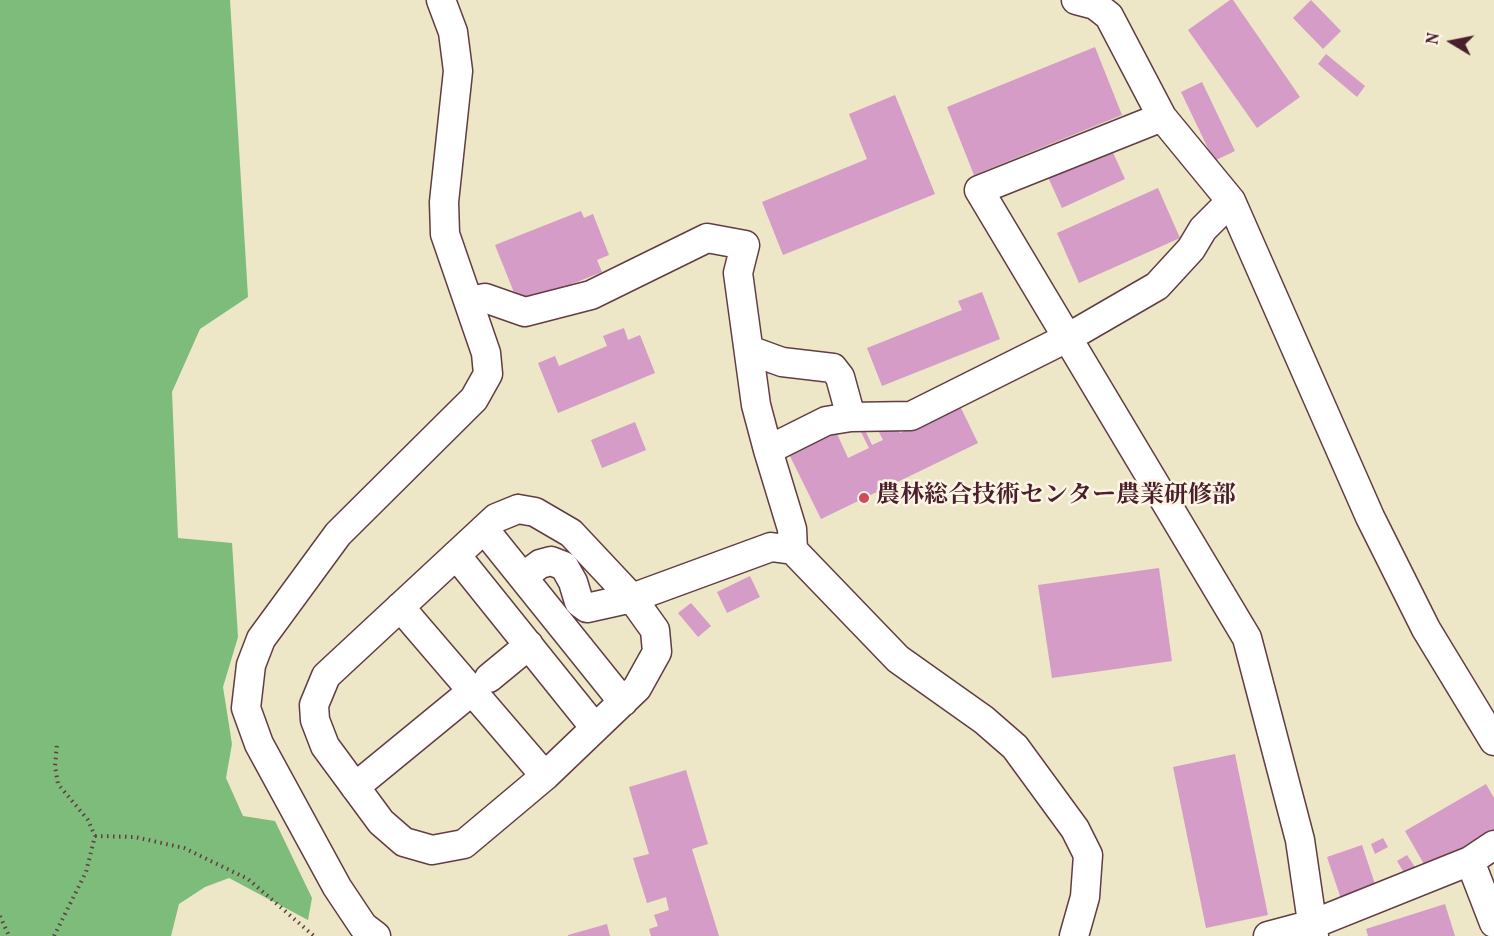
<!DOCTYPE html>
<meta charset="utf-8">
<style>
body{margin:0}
#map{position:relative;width:1494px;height:936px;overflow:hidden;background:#ede6c7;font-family:Vollkorn,serif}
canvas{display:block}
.north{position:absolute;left:1422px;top:12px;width:60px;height:60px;-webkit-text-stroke:4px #fcf5e5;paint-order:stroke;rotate:280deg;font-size:16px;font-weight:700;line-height:24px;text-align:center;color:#4a1f2b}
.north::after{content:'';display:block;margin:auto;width:21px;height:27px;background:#4a1f2b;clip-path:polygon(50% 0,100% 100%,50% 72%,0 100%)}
</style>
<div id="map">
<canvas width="1494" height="936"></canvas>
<div class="north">N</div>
</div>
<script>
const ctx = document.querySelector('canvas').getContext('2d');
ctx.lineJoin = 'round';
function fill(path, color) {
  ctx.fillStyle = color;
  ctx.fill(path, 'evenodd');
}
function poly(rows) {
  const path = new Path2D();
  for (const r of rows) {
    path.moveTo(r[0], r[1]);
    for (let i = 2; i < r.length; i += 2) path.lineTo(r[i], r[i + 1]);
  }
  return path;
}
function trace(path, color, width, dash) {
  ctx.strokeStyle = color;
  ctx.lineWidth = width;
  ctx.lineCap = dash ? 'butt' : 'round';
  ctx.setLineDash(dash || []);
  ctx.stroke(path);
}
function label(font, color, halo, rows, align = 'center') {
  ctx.font = font + ' Vollkorn,"Noto Serif JP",serif';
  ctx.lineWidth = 5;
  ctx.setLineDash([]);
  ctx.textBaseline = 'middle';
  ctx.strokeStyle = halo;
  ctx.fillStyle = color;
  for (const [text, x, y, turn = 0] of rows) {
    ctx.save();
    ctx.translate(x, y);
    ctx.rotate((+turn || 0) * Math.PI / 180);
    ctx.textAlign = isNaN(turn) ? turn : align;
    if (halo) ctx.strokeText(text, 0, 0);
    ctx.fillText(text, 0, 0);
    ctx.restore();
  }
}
const forest = poly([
 [0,0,230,0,248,297,200,329,172,392,178,538,232,543,238,637,223,687,232,744,226,778,243,816,275,821,312,898,308,920,229,878,205,887,179,904,171,936,0,936]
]);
const building = poly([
 [1230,0,1233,0,1300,97,1257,128,1188,30],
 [1311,0,1341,31,1323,49,1293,18],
 [1095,47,1122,115,974,175,947,107],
 [1326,54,1365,86,1357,97,1318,64],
 [1202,82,1235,151,1214,161,1181,92],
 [895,95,935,194,783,255,762,202,867,159,849,114],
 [1110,146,1125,179,1062,208,1047,175],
 [1158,188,1180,238,1079,283,1057,233],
 [581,211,584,218,593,214,609,255,597,260,602,272,519,305,495,245],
 [982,292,1000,339,882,386,867,348,962,310,958,301],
 [624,328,628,340,640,335,655,373,558,413,538,363,555,356,559,366,607,346,603,336],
 [959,404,978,443,821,519,786,448,833,425,848,458,869,448,860,430,864,428,872,445,883,440,879,432,895,424,900,433],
 [635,422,646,450,602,468,591,440],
 [1159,568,1172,661,1052,678,1038,585],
 [750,576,760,597,727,613,717,592],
 [691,603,711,626,698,637,678,613],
 [1235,754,1268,915,1206,928,1173,767],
 [686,770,708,844,692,849,719,936,651,936,649,929,658,926,654,915,669,910,666,897,647,903,633,858,649,854,629,787],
 [1486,784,1494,798,1494,833,1428,871,1405,831],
 [1383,838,1388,847,1375,854,1371,844],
 [1362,845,1376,887,1341,899,1327,857],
 [1407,855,1417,870,1406,876,1397,861],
 [1445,904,1455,936,1368,936,1366,929],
 [607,924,610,936,568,936,568,935]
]);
const path = poly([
 [95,836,135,837,184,848,248,879,314,936],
 [0,916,9,936],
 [54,936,86,872,95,836,88,820,58,784,55,766,57,743]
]);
const minor = poly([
 [1076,0,1095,5,1109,16,1162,117,1231,201,1370,517,1426,629,1494,741],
 [1162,117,979,190,1247,638,1300,840,1314,936],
 [469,301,485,298,525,312,591,295,707,238,745,245,738,273,756,405,768,450],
 [749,350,782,362,833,368,840,377,851,417],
 [518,509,535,512,571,533,632,598,655,630,657,652,637,688,545,776,464,844,432,850,404,842,381,822,325,746,315,720,314,705,326,676,496,518,518,509],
 [484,529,623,702],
 [793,550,792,529,768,450,826,421,851,417,911,416,1069,337,1157,286,1191,249,1203,229,1231,201],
 [456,555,595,728],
 [523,577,540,564,551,561,564,566,573,582,579,602,587,608,632,598,771,547,793,550,898,659,984,720,1015,747,1075,829,1088,855,1085,897,1074,936],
 [400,607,545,776],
 [489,678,529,645],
 [355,787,472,691],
 [1470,861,1494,923],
 [376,936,363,926,337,887,259,744,246,708,251,665,261,639,338,534,474,399,488,374,486,353,445,234,444,202,458,71,453,32,441,0],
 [1268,936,1313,924,1470,861,1494,845]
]);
const markers = [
 [864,498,6,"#d1495b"]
];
const poiNames = [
 ["農林総合技術センター農業研修部",876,498]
];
fill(forest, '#7dbc7b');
fill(building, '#d49cc6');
trace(minor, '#623d42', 31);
trace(path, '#623d42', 4, [1.5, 4.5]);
trace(minor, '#fff', 28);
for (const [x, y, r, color] of markers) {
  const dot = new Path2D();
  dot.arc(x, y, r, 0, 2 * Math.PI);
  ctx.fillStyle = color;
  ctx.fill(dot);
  trace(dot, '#fcf5e5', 2);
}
label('bold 24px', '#4a1f2b', '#fcf5e5', poiNames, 'left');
</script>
